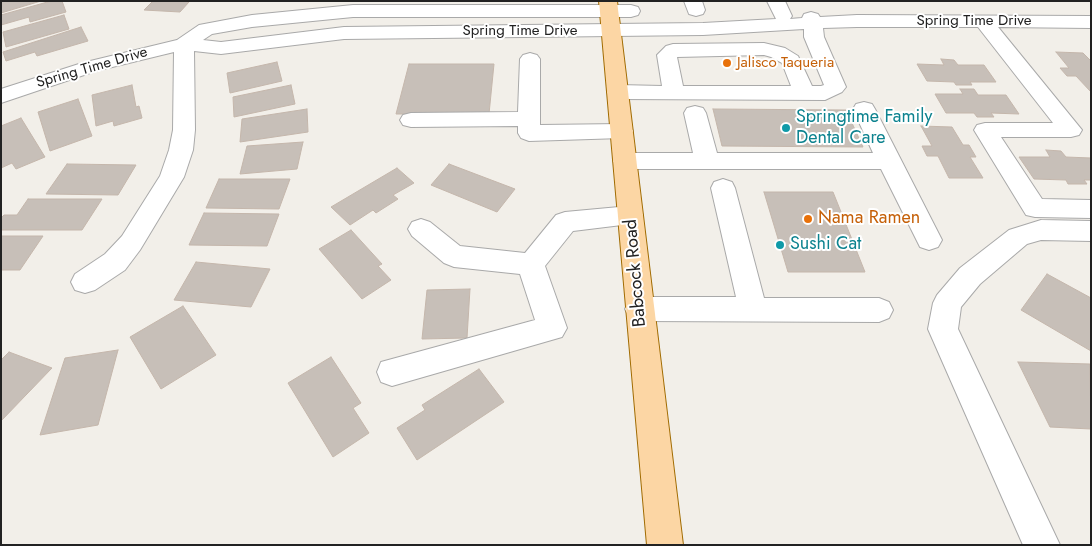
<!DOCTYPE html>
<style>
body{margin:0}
#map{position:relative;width:1092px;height:546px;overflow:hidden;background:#f2efe9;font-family:Jost,sans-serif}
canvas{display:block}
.frame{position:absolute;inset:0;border:2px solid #222;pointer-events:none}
</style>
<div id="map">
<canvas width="1092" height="546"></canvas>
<div class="frame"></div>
</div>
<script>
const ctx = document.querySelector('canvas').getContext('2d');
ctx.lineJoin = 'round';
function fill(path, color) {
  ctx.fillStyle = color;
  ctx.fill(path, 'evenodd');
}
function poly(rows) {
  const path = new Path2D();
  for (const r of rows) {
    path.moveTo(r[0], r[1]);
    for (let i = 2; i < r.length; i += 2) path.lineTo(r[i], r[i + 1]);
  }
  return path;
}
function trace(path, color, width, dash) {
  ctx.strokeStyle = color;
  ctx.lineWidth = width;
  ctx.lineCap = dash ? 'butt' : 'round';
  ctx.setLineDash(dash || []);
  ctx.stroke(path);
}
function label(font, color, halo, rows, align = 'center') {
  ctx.font = font + ' Jost,sans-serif';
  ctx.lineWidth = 4;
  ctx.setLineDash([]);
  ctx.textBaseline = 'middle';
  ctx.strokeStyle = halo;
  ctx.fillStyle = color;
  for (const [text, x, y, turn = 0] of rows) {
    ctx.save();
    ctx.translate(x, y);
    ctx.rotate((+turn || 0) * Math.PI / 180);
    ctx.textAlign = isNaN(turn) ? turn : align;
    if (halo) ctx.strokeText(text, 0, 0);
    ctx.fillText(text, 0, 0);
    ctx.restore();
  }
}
const building = poly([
 [1,1,41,1,1,13,1,1],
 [51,1,62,1,66,12,30,22,29,17,1,25,1,15,51,1],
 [153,1,184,1,189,2,180,12,144,10,153,1],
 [64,15,69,29,6,47,3,32,64,15],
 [81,27,88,41,37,56,35,52,6,61,3,52,81,27],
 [1056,52,1083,53,1091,61,1091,92,1076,76,1067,76,1060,68,1069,68,1056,52],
 [941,59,954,60,958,65,984,65,996,82,970,82,972,85,956,85,954,82,927,81,917,64,944,65,941,59],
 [277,62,282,81,230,93,227,73,277,62],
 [409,64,494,64,489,114,396,114,409,64],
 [132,85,136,107,139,106,142,118,114,126,113,121,96,126,92,95,132,85],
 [291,85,295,104,234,117,233,97,291,85],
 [960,89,974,89,978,95,1006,95,1019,114,991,113,994,117,977,117,974,113,946,113,935,94,963,94,960,89],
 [78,99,92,136,50,151,38,112,78,99],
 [307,109,308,132,240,142,242,119,307,109],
 [713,109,846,110,863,147,722,146,713,109],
 [21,118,45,157,16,169,12,163,1,168,1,126,21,118],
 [921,126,952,127,963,145,969,145,976,157,970,157,983,178,949,178,938,156,927,156,922,146,932,146,921,126],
 [303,142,297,169,240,174,247,146,303,142],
 [1046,150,1061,151,1066,157,1091,158,1091,180,1084,180,1087,184,1068,184,1066,180,1034,179,1019,157,1050,157,1046,150],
 [67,164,136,165,118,195,46,194,67,164],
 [449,164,515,189,497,212,431,185,449,164],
 [397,168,414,183,393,195,398,199,376,213,373,210,350,225,331,207,397,168],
 [219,179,290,179,279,209,206,208,219,179],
 [764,192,833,192,865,272,788,272,764,192],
 [28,199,102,199,82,230,1,230,1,218,4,215,17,215,28,199],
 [204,213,279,214,267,246,189,245,204,213],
 [351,230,382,264,378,266,391,280,362,299,319,249,351,230],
 [1,236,43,236,20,270,1,270,1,236],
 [196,262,270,269,251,307,174,300,196,262],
 [1047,274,1091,298,1091,351,1021,310,1047,274],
 [470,289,467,338,422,339,427,290,470,289],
 [183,306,216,355,161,389,130,337,183,306],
 [118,350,98,425,40,435,65,358,118,350],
 [9,352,52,368,1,421,1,360,9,352],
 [331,357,361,403,353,408,369,433,333,457,288,383,331,357],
 [1018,362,1090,364,1091,429,1050,427,1018,362],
 [479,369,504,402,417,460,397,428,425,410,422,405,479,369]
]);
const minor = poly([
 [684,1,702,1,705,10,703,14,696,16,689,14,684,1],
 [767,1,785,1,792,16,790,19,802,18,804,14,811,12,818,14,820,17,857,15,1091,16,1091,28,998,27,1082,130,1079,135,1071,137,1001,137,1042,199,1091,200,1091,218,1035,217,1026,215,974,130,977,125,985,123,1053,123,978,27,857,27,823,28,824,37,846,87,842,92,825,100,618,99,610,97,607,92,610,87,618,85,662,86,657,55,666,46,673,44,764,43,785,48,798,56,812,86,821,86,824,85,804,37,804,29,703,35,344,39,221,54,194,51,195,130,193,150,184,177,140,250,125,270,95,290,85,293,75,290,71,282,75,274,105,254,122,236,160,176,169,150,173,130,174,52,96,71,1,103,1,89,82,63,177,40,199,25,252,15,353,5,631,5,638,7,640,11,638,15,631,17,353,17,252,27,212,34,203,40,221,42,344,27,703,23,776,19,767,1],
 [764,55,771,57,782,63,791,86,683,86,677,57,764,55],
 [530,53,537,55,540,59,540,125,622,124,630,126,633,131,630,136,622,138,529,141,521,138,518,133,518,126,411,127,403,125,400,120,403,115,411,113,518,112,520,59,523,55,530,53],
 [864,102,872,104,875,109,942,240,938,247,929,250,920,247,881,169,625,169,617,167,613,161,617,155,625,153,693,153,684,113,687,108,695,106,703,108,706,113,717,153,873,153,853,109,856,104,864,102],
 [723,179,732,182,735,188,764,298,879,298,889,302,893,310,889,318,879,322,639,321,629,317,625,309,629,301,639,297,736,297,711,188,714,182,723,179],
 [630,206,639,208,643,215,639,222,630,224,573,231,545,266,567,328,562,337,392,386,381,382,377,372,381,362,535,320,520,274,454,267,444,263,412,236,408,229,412,222,421,219,430,222,460,246,525,253,556,215,565,212,630,206],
 [1041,220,1091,221,1091,241,1041,240,1027,244,980,284,961,307,958,329,1060,545,1023,545,928,329,933,303,937,295,960,268,1009,230,1041,220]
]);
const major = poly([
 [599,1,617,1,683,545,647,545,599,1]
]);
const markers = [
 [727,63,5,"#e8710a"],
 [786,128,5,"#0f9aa8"],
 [808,219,5,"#e8710a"],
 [780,245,5,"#0f9aa8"]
];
const farStreetnames = [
 ["Spring Time Drive",974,21],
 ["Spring Time Drive",520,31],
 ["Spring Time Drive",92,68,-16]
];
const farFoodnames = [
 ["Jalisco Taqueria",737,63]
];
const cultureNames = [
 ["Springtime Family",796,118],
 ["Dental Care",796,139],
 ["Sushi Cat",790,245]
];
const foodNames = [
 ["Nama Ramen",818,219]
];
const streetNames = [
 ["Babcock Road",636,273,-95]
];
fill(building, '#c7bfb8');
trace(building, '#c4b6ab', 1);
trace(minor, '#a9a9a9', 2);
trace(major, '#a06b00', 2);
fill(minor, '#fff');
fill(major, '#fcd6a4');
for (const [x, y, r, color] of markers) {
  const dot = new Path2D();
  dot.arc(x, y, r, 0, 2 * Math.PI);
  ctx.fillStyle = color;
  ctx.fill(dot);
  trace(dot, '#fff', 2);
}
label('15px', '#222', '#fff', farStreetnames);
label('15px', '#c56008', '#fff', farFoodnames, 'left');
label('18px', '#0d838f', '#fff', cultureNames, 'left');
label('18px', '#c56008', '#fff', foodNames, 'left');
label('18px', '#222', '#fff', streetNames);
</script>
